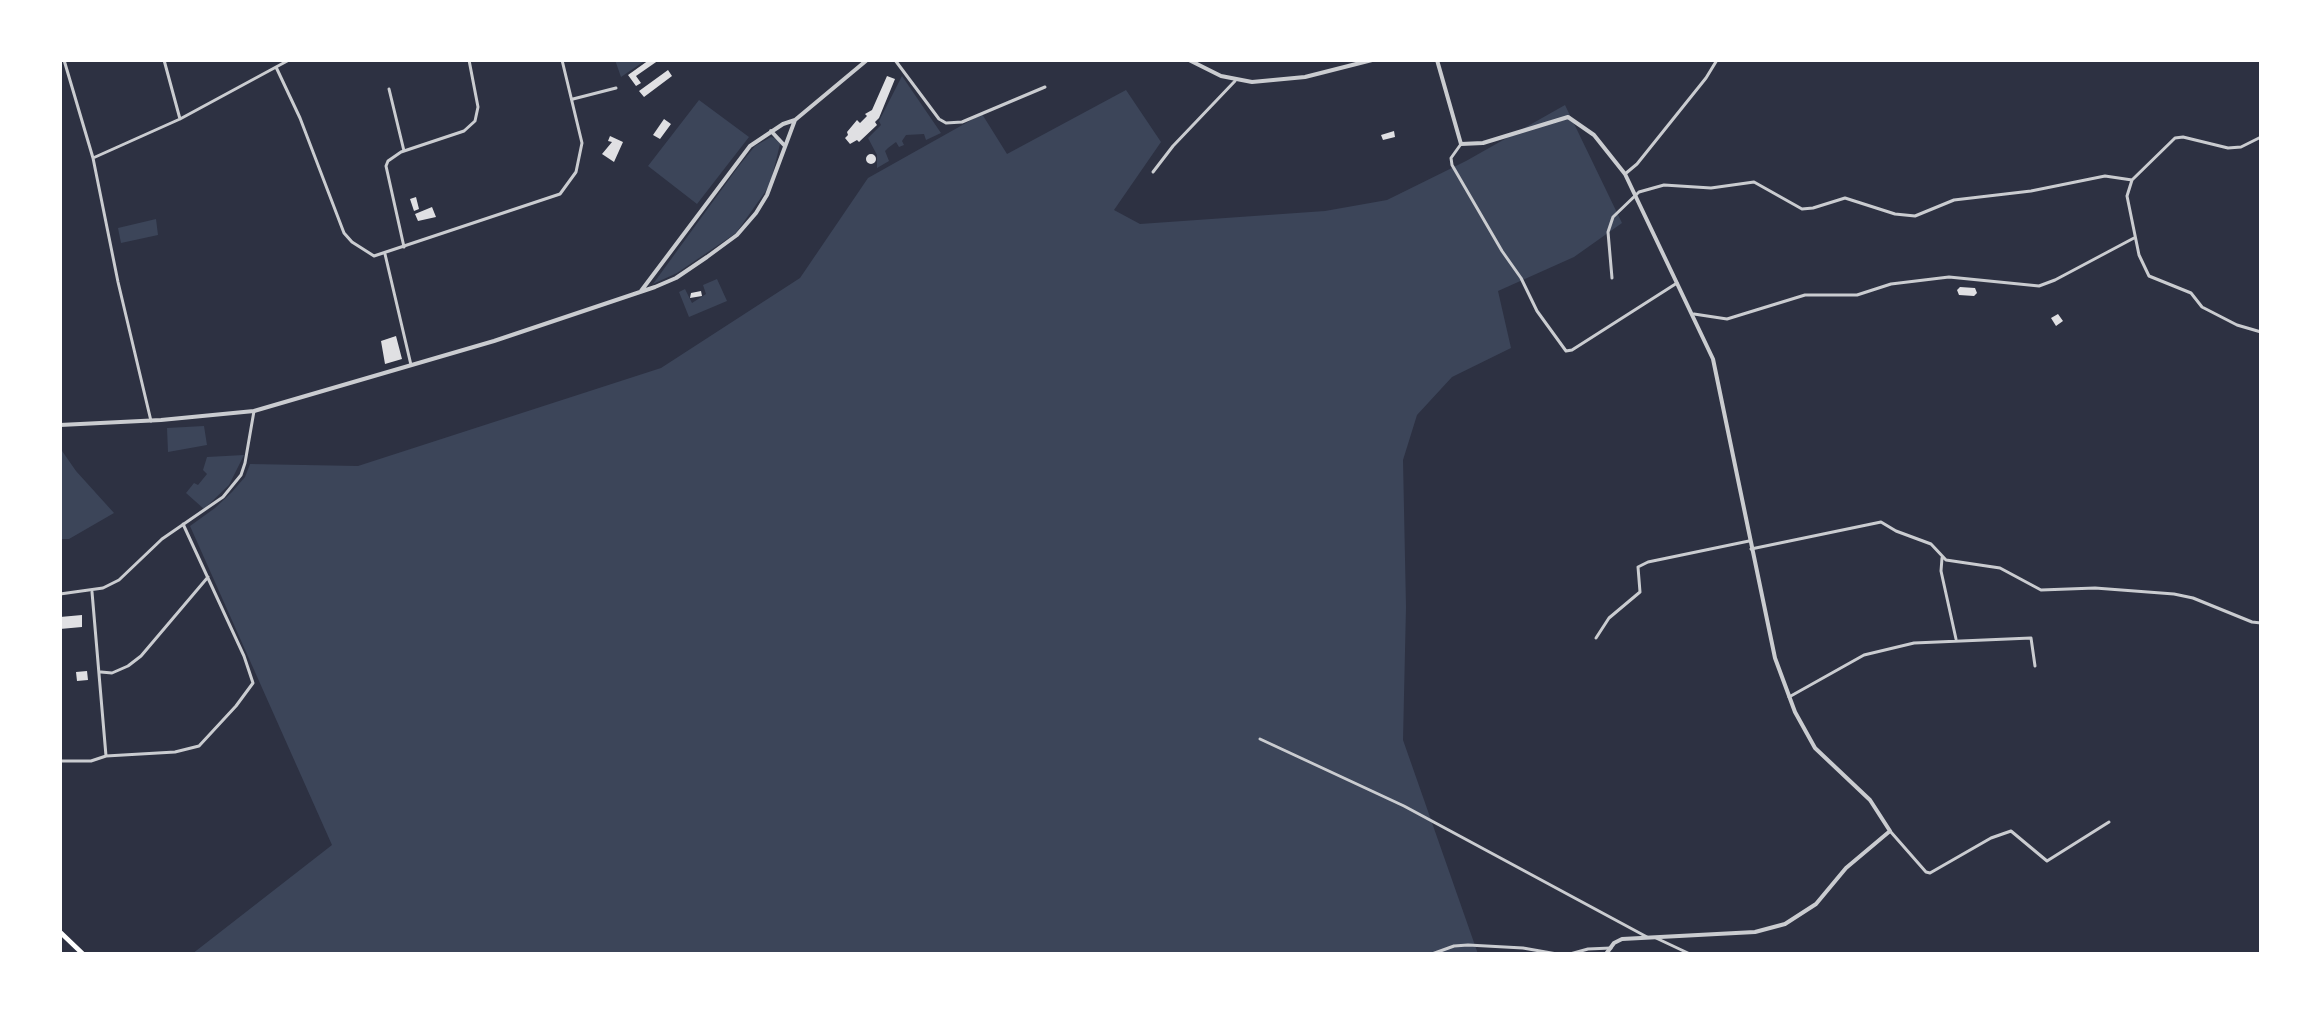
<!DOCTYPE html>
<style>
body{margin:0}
#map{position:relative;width:2321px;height:1014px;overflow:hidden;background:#2d3142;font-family:Ubuntu,sans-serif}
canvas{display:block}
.frame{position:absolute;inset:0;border:62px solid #fff;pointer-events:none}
</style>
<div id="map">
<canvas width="2321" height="1014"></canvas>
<div class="frame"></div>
</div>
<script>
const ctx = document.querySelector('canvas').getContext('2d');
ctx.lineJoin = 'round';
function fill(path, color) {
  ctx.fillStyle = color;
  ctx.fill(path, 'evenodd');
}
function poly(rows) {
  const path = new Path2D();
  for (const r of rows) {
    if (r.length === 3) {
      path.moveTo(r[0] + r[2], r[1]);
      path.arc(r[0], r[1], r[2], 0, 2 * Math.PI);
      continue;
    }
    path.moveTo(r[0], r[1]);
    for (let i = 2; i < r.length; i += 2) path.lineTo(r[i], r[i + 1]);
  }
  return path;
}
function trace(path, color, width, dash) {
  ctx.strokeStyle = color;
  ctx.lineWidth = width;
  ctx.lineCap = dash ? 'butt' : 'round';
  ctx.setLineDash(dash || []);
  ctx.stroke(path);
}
const green = poly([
 [615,60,646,60,621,77],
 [902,76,941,133,926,140,924,134,906,135,902,141,904,145,899,147,896,142,888,148,885,151,889,161,877,168,877,155,868,138,881,125,879,121],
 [1126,90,1161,142,1114,210,1140,224,1325,211,1387,200,1466,161,1565,105,1622,223,1574,257,1498,291,1511,348,1452,377,1417,415,1403,460,1406,607,1403,740,1478,954,192,954,332,845,190,526,215,508,232,492,245,477,250,464,358,466,661,368,800,278,868,178,982,114,1007,154],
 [699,100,749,137,697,204,648,166],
 [771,137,778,139,780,144,770,185,736,233,677,273,653,284,738,167,755,146],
 [156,219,158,235,121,243,118,228],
 [717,279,727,301,689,317,679,292,685,289,692,303,706,294,703,285],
 [204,426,207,445,168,452,167,428],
 [60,448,76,471,114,513,69,539,60,539],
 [244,455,229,485,204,509,186,493,194,483,198,485,207,474,203,470,207,457]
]);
const building = poly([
 [649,60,659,60,636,76,641,83,636,86,628,75],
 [668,70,672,76,644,97,639,91],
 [887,76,895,79,879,118,875,122,877,125,859,142,857,140,850,144,845,138,848,135,847,132,857,120,860,123,867,116,865,114,872,110],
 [664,119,671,124,660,139,653,135],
 [1394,131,1395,137,1383,140,1381,135],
 [610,136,623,142,614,162,602,154,612,142,608,141],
 [871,159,5],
 [416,197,419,209,414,211,410,199],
 [432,207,436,217,418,221,415,214],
 [1960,287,1975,288,1977,293,1974,296,1959,295,1957,290],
 [701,291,702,296,690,298,691,293],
 [2058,314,2063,321,2056,326,2051,318],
 [396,336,402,359,385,364,381,341],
 [82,615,82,627,60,629,60,617],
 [87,671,88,680,77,681,76,672]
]);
const minor = poly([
 [64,60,93,158,118,282,151,421],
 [164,60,180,119],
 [895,60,939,119,946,123,962,122,1045,87],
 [276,67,300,118,344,233,352,242,374,256,560,194,576,172,582,143,562,60],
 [389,89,404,151],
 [573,99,616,88],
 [2261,137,2241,147,2228,148,2183,137,2175,138,2132,180,2127,196,2139,255,2149,276,2191,293,2202,307,2237,325,2261,332],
 [1461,144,1451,158,1452,165,1502,251,1521,278,1537,311,1566,351,1572,350,1677,283],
 [93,158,180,119,289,60],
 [1153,172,1173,146,1235,81],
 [1625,174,1637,164,1706,78,1717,60],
 [404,247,386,166,388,161,401,152,464,131,475,121,478,107,469,60],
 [385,254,411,365],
 [1612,278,1608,232,1613,217,1639,192,1664,185,1711,188,1754,182,1802,209,1813,208,1845,198,1895,214,1915,216,1954,200,2031,191,2105,176,2132,180],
 [1694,314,1727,319,1805,295,1857,295,1891,284,1949,277,2039,286,2055,280,2134,238],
 [1751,549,1881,522,1896,531,1931,544,1946,560,2000,568,2041,590,2095,588,2174,594,2193,598,2252,622,2261,623],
 [1942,558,1941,571,1956,639],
 [60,594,103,588,119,580,162,539,223,497,241,475,245,463,254,411],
 [1596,638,1609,618,1640,592,1638,567,1648,562,1749,541],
 [101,672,112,673,128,666,141,656,208,577],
 [1789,697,1864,655,1914,643,2031,638,2035,666],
 [1260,739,1404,806,1647,937],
 [106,756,175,752,199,746,236,706,253,683,244,656,183,524],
 [60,761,91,761,106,756,92,592],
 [1890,831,1926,872,1930,873,1991,838,2011,831,2047,861,2109,822],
 [1656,938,1690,954],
 [1432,954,1454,946,1468,945,1523,948,1557,954],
 [1570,954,1588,949,1611,948]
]);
const tertiary = poly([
 [1189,60,1221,76,1252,82,1305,77,1372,60],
 [1437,60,1461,144,1483,143,1568,117,1594,135,1625,174,1713,359,1775,658,1795,712,1815,748,1870,800,1890,831,1846,868,1816,904,1785,924,1755,932,1622,939,1614,943,1606,954],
 [771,131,784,145],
 [641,291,750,146,783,124,795,120,867,60],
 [60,425,161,420,254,411,494,341,655,287,676,278,707,257,737,235,756,213,767,195,795,120]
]);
const primary = poly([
 [60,932,83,954]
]);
fill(green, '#3c4559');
fill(building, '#e0e0e3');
trace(minor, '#caccd0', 3);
trace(tertiary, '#caccd0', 4);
trace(primary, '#fff', 4.5);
</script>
